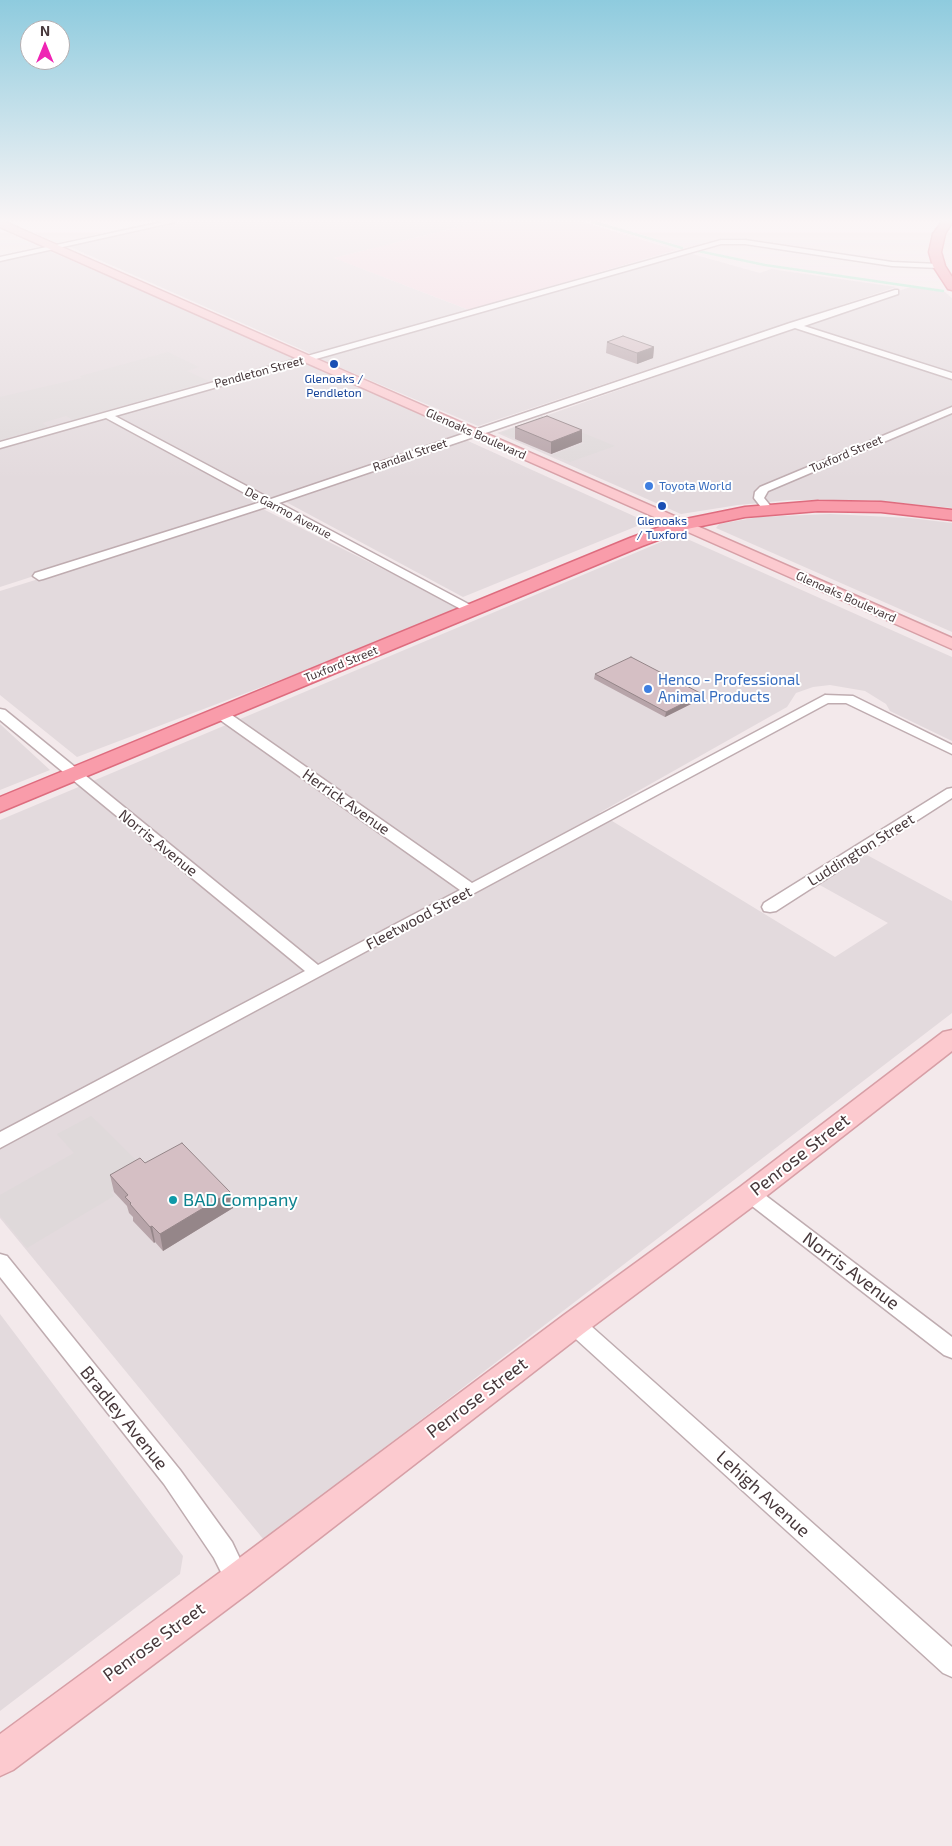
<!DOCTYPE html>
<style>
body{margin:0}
#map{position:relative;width:952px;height:1846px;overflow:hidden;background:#f3e9eb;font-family:"Exo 2",sans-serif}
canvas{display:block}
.north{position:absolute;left:20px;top:20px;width:50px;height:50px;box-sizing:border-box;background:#fff;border:1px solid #b5afb1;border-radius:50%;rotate:0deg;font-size:14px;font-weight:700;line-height:20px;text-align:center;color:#47383b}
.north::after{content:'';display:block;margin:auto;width:18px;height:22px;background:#ef24b4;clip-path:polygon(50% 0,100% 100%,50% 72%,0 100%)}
</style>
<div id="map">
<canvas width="952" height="1846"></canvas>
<div class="north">N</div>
</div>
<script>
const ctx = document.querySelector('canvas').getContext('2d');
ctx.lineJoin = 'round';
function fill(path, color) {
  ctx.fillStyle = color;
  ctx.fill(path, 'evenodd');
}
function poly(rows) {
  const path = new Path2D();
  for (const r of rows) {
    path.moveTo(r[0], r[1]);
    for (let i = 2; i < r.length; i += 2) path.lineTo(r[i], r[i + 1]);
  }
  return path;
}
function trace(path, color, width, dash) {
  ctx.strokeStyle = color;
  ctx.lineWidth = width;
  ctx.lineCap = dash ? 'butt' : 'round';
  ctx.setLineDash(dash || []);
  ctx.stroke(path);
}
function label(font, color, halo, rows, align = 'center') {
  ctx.font = font + ' "Exo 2",sans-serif';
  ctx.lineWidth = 4;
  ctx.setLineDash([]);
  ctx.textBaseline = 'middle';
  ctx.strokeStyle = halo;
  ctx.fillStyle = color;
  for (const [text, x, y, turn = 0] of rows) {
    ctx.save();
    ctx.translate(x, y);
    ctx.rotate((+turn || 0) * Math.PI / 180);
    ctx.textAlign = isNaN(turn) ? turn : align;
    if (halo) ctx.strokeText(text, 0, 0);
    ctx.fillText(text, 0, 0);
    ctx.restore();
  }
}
const commercial = poly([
 [478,222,583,222,676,250,469,310,333,258]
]);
const industrial = poly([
 [182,222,478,222,334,258,469,310,312,354,68,246],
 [47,250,303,360,0,445,0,260],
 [689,253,760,273,771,269,896,287,478,426,320,359],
 [910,287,945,292,952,298,952,508,870,500,790,500,738,505,681,514,497,433],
 [305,360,468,434,368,466,272,500,111,415],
 [107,416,263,502,0,587,0,447],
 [466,440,647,522,463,597,286,502],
 [263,509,465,610,77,757,0,695,0,591],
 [830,514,910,518,952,523,952,632,716,528,719,524,759,517],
 [673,537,685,538,952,657,952,741,890,711,886,704,865,691,830,685,813,687,796,693,787,707,599,813,835,957,888,923,818,884,867,855,952,901,952,1013,264,1540,0,1218,0,820],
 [0,724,50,770,0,790],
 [0,1314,183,1556,180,1574,0,1711]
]);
const parking = poly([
 [168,352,199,367,187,371,209,381,73,420,66,416,42,423,48,427,0,440,0,397,82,378,80,376],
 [542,416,615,446,570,462,552,455,585,443,546,427,514,438,501,433],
 [91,1116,147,1171,111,1192,114,1196,27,1248,0,1215,0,1195,74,1153,57,1134]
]);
const stream = poly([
 [593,222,682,248],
 [698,251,765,265,943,291]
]);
const minor = poly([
 [163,222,175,222,0,261,0,257,163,222],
 [721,240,745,240,892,262,939,264,943,266,939,268,892,266,745,244,721,244,115,416,271,499,790,323,895,290,898,290,898,294,804,326,952,373,952,379,795,328,279,503,474,607,476,610,474,613,470,614,269,506,43,579,39,580,33,576,35,573,261,502,106,418,0,448,0,442,721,240],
 [952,407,952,413,768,491,764,498,773,509,772,511,764,511,754,498,755,492,760,487,952,407],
 [825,695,853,696,952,745,952,754,846,703,828,703,0,1148,0,1132,305,971,0,720,0,709,5,710,318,965,460,890,216,717,214,714,216,711,226,711,472,883,825,695],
 [952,788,952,798,776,911,770,912,764,911,762,907,764,903,947,789,952,788],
 [750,1186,757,1189,952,1337,952,1358,944,1355,743,1199,740,1194,743,1189,750,1186],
 [0,1254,7,1256,180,1470,232,1542,250,1580,247,1588,238,1592,229,1588,214,1558,164,1484,0,1277,0,1254],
 [574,1315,582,1318,952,1647,952,1677,943,1673,566,1330,563,1324,566,1318,574,1315]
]);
const secondary = poly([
 [0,222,5,222,952,638,952,649,0,227,0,222],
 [952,1030,952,1051,760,1201,584,1333,250,1592,13,1770,0,1776,0,1734,226,1568,564,1315,740,1187,943,1032,952,1030]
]);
const primary = poly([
 [942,222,952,222,945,234,941,252,945,266,952,277,952,290,948,289,933,266,929,252,933,234,942,222],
 [818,501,881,502,952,510,952,520,881,512,818,511,745,517,687,529,642,546,0,812,0,797,630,538,676,521,745,507,818,501]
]);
const wall = poly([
 [607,342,654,347,653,358,637,364,606,353],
 [515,427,582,430,582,442,551,454,515,439],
 [595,674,702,694,701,699,665,717,594,679],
 [145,1163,230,1192,233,1208,163,1251,155,1242,154,1243,133,1221,133,1217,129,1213,127,1206,114,1192,110,1175]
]);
const shadedWall = poly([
 [654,347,653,358,637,364,637,353],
 [582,430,582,442,551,454,551,442],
 [702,694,701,699,665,717,666,712],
 [230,1192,233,1208,163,1251,160,1234],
 [152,1226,155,1242,154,1243,150,1227]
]);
const building = poly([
 [623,336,654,347,637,353,607,342,623,336],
 [547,416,582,430,551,442,515,427,547,416],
 [631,657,702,694,666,712,595,674,631,657],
 [182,1143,230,1192,160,1234,152,1226,150,1227,130,1204,131,1203,125,1197,128,1195,110,1175,140,1158,145,1163,182,1143]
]);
const markers = [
 [334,364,5,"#1a4fb4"],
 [649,486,5,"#3f7fe0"],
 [662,506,5,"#1a4fb4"],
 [648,689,5,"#3f7fe0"],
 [173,1200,5,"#0f9aa8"]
];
const farStreetnames = [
 ["Pendleton Street",259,372,-15],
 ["Glenoaks Boulevard",476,434,24],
 ["Tuxford Street",846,454,-23],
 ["Randall Street",410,455,-19],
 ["De Garmo Avenue",288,513,28],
 ["Glenoaks Boulevard",846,597,24],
 ["Tuxford Street",341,664,-22]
];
const farTransitnames = [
 ["Glenoaks /",334,379],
 ["Pendleton",334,393],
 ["Glenoaks",662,521],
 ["/ Tuxford",662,535]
];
const farShopnames = [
 ["Toyota World",659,486]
];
const shopNames = [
 ["Henco - Professional",658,680],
 ["Animal Products",658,697]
];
const streetNames = [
 ["Herrick Avenue",346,802,35],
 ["Norris Avenue",158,843,39],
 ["Luddington Street",861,850,-32],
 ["Fleetwood Street",419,918,-28]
];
const nearStreetnames = [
 ["Penrose Street",800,1155,-38],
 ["Norris Avenue",851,1271,37],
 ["Penrose Street",477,1398,-37],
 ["Bradley Avenue",124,1418,51],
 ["Lehigh Avenue",763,1494,42],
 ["Penrose Street",154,1642,-36]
];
const nearCulturenames = [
 ["BAD Company",183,1200]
];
fill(commercial, '#f4d5de');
fill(industrial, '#e3dadd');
fill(parking, '#dfd9da');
trace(stream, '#a8edce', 2.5);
trace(minor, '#bfacb0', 3);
trace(secondary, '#d79fa6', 3);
trace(primary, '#de6c7e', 3);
fill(minor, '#fff');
fill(secondary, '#fccacf');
fill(primary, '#f99caa');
fill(wall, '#b7a4a9');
fill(shadedWall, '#958689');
fill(building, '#d5bfc4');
trace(building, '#958689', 1);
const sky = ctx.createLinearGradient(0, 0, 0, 480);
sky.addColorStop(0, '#8ecbde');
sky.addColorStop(0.46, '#faf5f6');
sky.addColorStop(1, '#faf5f600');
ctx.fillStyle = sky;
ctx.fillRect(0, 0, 952, 480);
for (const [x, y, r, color] of markers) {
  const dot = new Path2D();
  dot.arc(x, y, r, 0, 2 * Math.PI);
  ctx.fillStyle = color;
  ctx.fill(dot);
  trace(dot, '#fff', 2);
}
label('12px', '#47383b', '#fff', farStreetnames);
label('12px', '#164399', '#fff', farTransitnames);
label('12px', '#366cbe', '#fff', farShopnames, 'left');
label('15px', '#366cbe', '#fff', shopNames, 'left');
label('15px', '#47383b', '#fff', streetNames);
label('18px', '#47383b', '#fff', nearStreetnames);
label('18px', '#0d838f', '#fff', nearCulturenames, 'left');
</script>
